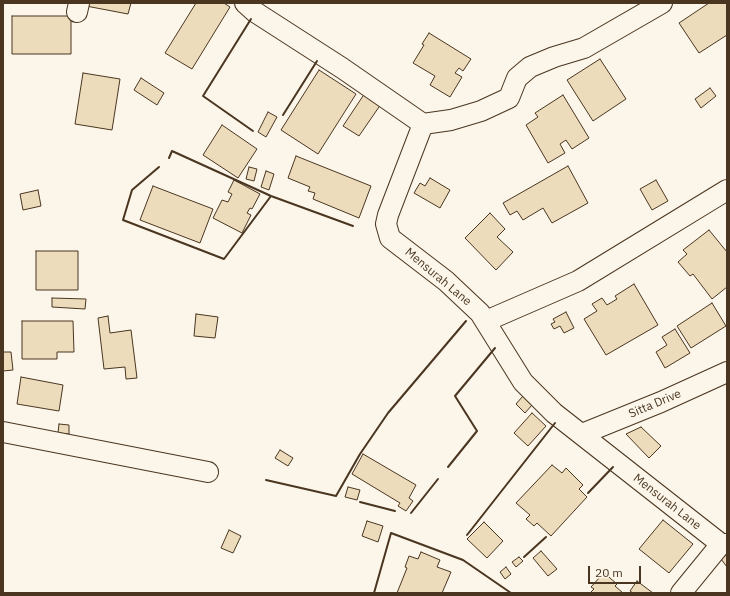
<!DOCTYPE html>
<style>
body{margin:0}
#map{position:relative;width:730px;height:596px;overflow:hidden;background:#fbf6e9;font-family:"IBM Plex Sans",sans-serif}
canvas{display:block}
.frame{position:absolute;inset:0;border:4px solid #4a3520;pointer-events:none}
.scale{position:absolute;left:588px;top:566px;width:53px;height:18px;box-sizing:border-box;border:2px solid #4a3520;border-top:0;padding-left:5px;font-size:12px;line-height:14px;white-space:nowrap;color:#4a3520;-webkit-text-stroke:3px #fbf6e9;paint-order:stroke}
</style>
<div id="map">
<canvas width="730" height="596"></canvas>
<div class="frame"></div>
<div class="scale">20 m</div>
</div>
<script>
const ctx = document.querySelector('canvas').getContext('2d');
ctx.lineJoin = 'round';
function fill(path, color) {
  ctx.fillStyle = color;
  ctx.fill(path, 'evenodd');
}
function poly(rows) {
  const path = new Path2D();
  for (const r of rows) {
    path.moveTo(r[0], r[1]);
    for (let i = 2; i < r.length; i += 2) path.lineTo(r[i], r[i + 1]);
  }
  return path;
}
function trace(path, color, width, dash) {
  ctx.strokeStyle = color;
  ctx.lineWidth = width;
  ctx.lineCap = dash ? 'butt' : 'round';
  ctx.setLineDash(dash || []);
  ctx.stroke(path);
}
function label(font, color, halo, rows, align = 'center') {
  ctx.font = font + ' "IBM Plex Sans",sans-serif';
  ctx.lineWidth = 3;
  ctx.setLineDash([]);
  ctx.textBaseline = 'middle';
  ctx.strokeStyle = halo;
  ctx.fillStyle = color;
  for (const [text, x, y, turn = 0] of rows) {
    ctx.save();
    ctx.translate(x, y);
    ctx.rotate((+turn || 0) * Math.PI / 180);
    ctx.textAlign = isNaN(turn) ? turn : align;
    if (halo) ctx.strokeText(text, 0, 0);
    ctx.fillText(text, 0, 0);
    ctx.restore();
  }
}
const building = poly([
 [87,3,131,3,128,14,86,6,87,3],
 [196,3,224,3,230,7,192,69,165,53,196,3],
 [709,3,727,3,727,35,699,53,679,23,709,3],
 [12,16,71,16,71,54,12,54,12,16],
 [429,33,471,59,463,71,459,68,455,73,462,77,450,97,430,85,435,76,413,63,424,45,422,44,429,33],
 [600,59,626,99,593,121,567,80,600,59],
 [319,70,356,94,318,154,281,130,319,70],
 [83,73,120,79,112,130,75,124,83,73],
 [141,78,164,93,157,105,134,90,141,78],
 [710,88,716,96,701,108,695,99,710,88],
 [365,93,381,104,359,136,343,126,365,93],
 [563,95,589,138,572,149,566,140,560,144,565,153,548,163,526,125,538,117,535,113,563,95],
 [268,112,277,117,266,137,258,132,268,112],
 [222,125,257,149,238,178,203,155,222,125],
 [296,156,371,186,359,218,313,199,315,193,308,191,310,187,288,178,296,156],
 [568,166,588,203,552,223,543,208,523,220,517,211,510,215,503,203,568,166],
 [249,167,257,169,254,181,246,179,249,167],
 [266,171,274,174,269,190,261,187,266,171],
 [430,178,450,190,440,208,414,193,420,183,425,186,430,178],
 [234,180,260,194,252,209,250,208,247,213,251,215,242,233,213,218,222,200,228,202,232,194,228,192,234,180],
 [656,180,668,201,652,210,640,189,656,180],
 [153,186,213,209,200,243,140,220,153,186],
 [38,190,41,206,23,210,20,194,38,190],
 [490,213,505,229,497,237,513,252,496,270,465,238,490,213],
 [709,230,727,252,727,287,712,299,693,274,690,276,678,262,687,254,683,250,709,230],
 [36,251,78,251,78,290,36,290,36,251],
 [634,284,658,325,606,355,584,319,597,311,592,304,602,298,607,305,617,299,615,296,634,284],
 [52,298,86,299,85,309,52,307,52,298],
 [712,303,726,326,691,348,677,326,712,303],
 [566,312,574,328,564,333,560,326,554,329,551,324,555,322,553,319,566,312],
 [196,314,218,317,215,338,194,336,196,314],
 [108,316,110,333,131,330,137,378,126,379,125,367,104,369,98,318,108,316],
 [22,321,73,321,74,352,57,352,57,359,22,359,22,321],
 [675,329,690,353,665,368,656,352,667,345,662,337,675,329],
 [3,352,11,352,13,370,3,371,3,352],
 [21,377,63,385,59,411,17,404,21,377],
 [523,396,532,405,525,413,516,404,523,396],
 [532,413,546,426,528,446,514,433,532,413],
 [59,424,69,425,69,434,58,433,59,424],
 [641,427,661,446,649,458,626,434,641,427],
 [280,450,293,458,288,466,275,458,280,450],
 [363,454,416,485,409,498,413,501,406,511,398,506,400,503,352,474,363,454],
 [552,465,562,473,566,468,583,485,579,489,587,497,551,536,537,523,534,526,526,519,530,515,516,503,552,465],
 [348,487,360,490,357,500,345,497,348,487],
 [663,520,693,544,669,573,639,549,663,520],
 [367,521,383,526,378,542,362,536,367,521],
 [484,522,503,541,487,558,467,539,484,522],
 [229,530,241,536,233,553,221,548,229,530],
 [541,551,557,569,548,576,533,558,541,551],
 [421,552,440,560,437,567,451,572,442,593,397,593,407,568,405,567,409,556,418,559,421,552],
 [727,554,727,567,721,559,727,554],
 [519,557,523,561,516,567,512,562,519,557],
 [506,567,511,574,505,579,500,572,506,567],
 [602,571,617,584,615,586,623,593,590,593,594,589,591,587,600,577,598,575,602,571],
 [637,581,653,593,633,593,630,591,637,581]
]);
const minor = poly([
 [245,3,255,12,342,68,423,124],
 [77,12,79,3],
 [423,124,388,215,386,224,390,238,446,281,480,313,523,382,554,413,721,544,727,544],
 [423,124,451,120,481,111,509,98,517,78,530,67,554,57,584,48,662,3],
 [486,321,578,281,727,190],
 [3,432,208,472],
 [582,434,661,402,727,372],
 [681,593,721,544]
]);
const wall = poly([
 [251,19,203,96,253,131],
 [283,115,317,61],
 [169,158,172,151,271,196,353,226],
 [159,167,132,190,123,220,224,259,271,196],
 [448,467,477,431,455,396,495,348],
 [266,480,336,496,360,454,388,413,466,321],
 [588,493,613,467],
 [360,502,395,511],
 [411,513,438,479],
 [467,535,555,423],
 [524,557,546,537],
 [374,593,391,533,463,560,511,593]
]);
const streetNames = [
 ["Mensurah Lane",438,277,40],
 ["Sitta Drive",655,404,-23],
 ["Mensurah Lane",667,502,38]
];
fill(building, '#ecdcbc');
trace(building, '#4a3520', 1);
trace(minor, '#4a3520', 22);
trace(minor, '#fbf6e9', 20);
trace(wall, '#4a3520', 2);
label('12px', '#4a3520', '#fbf6e9', streetNames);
</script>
